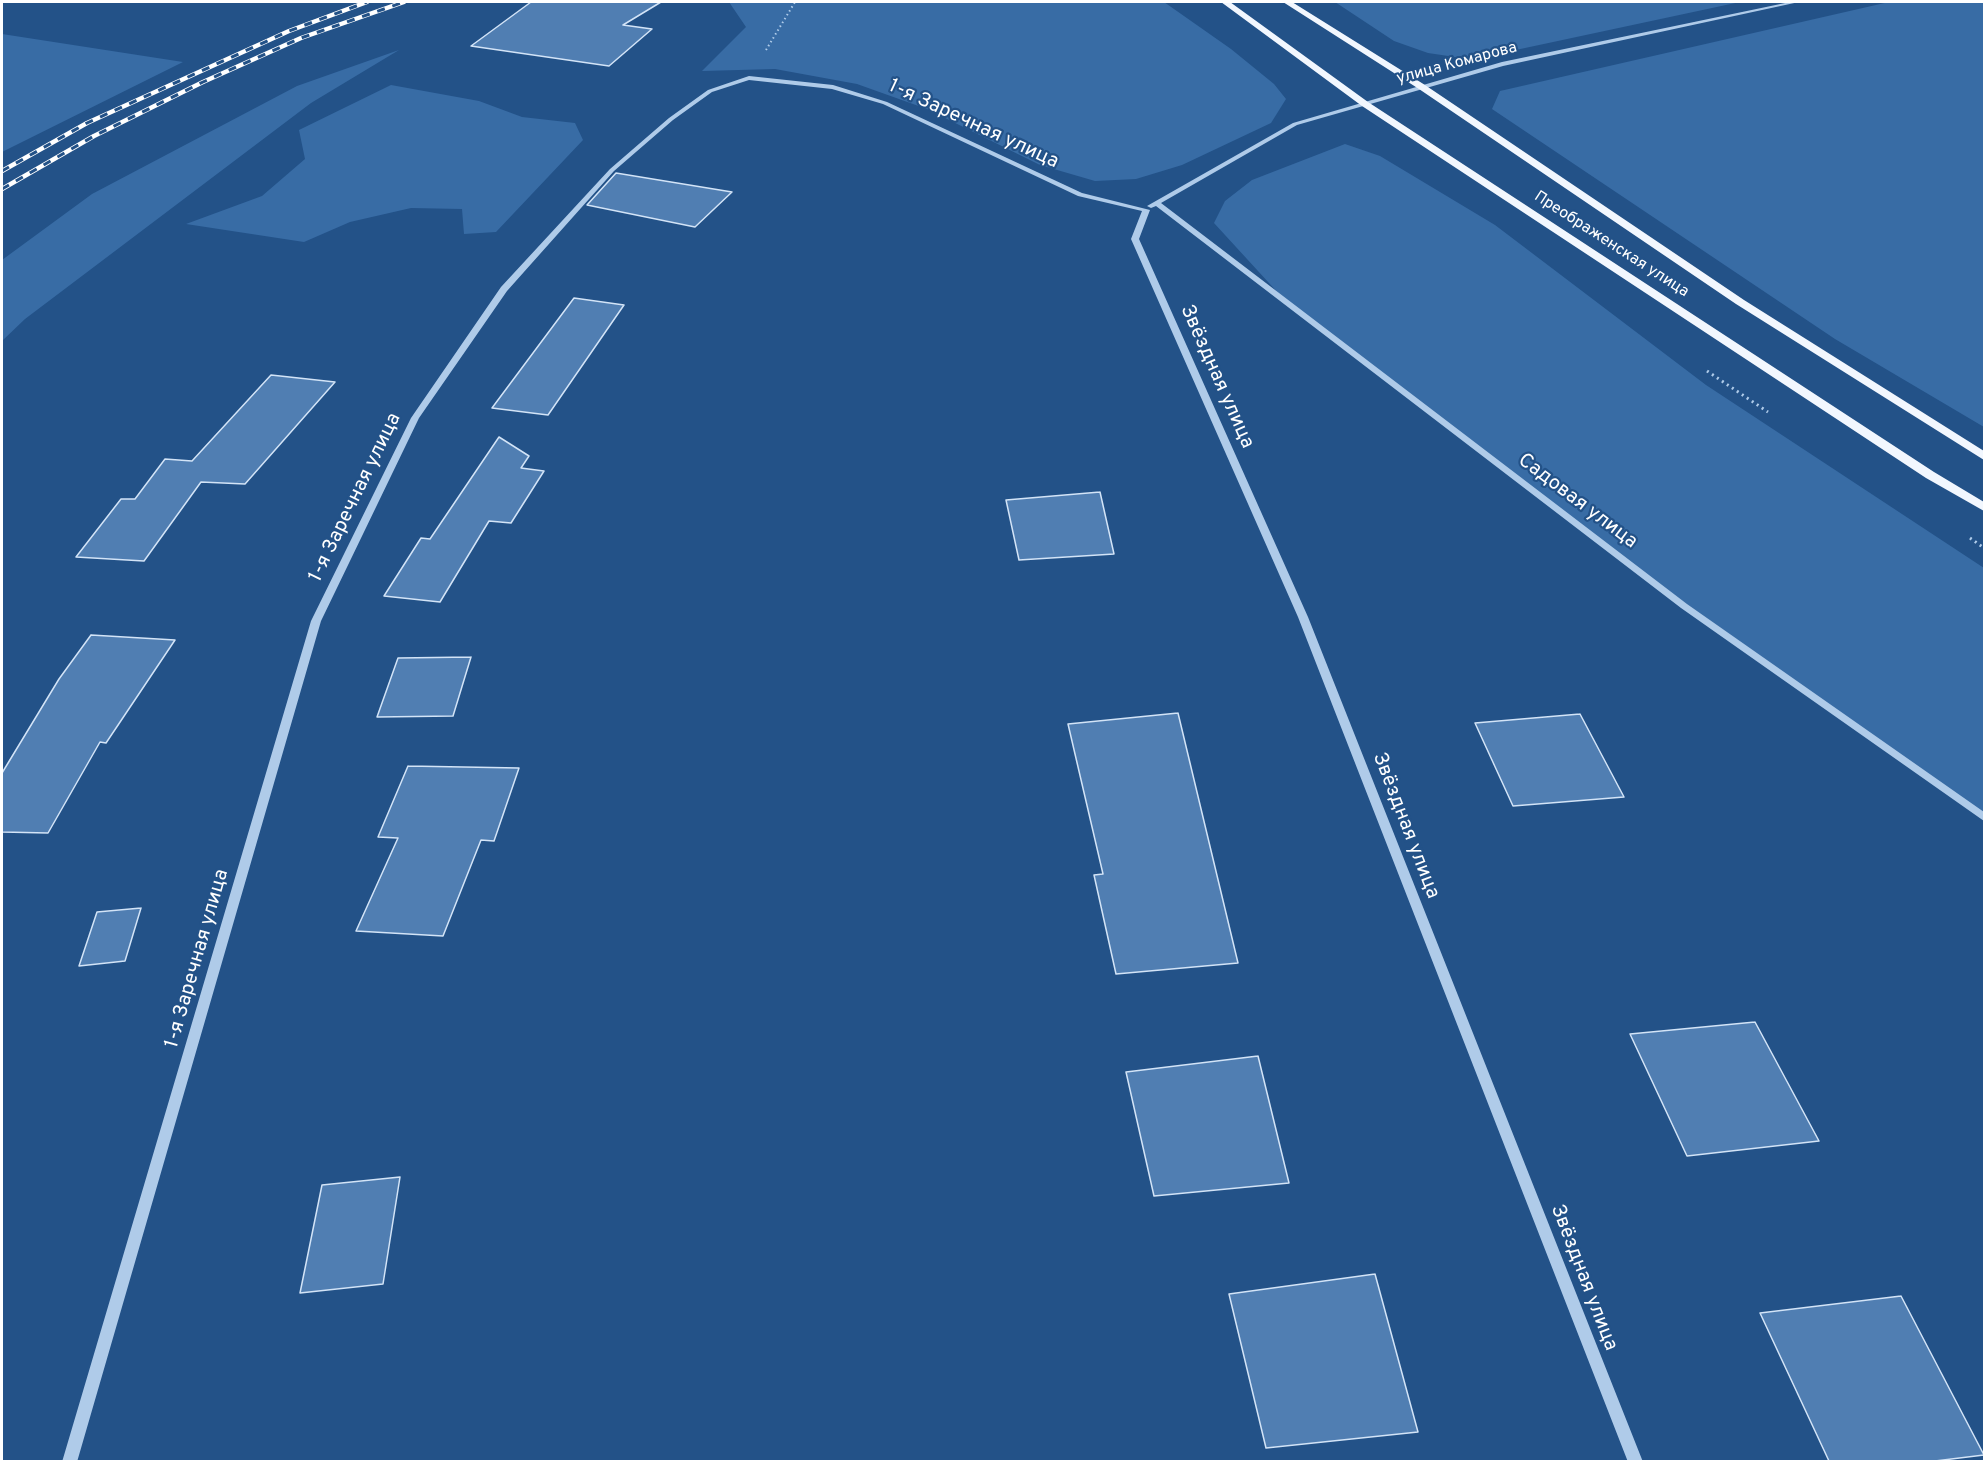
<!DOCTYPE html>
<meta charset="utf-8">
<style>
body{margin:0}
#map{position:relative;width:1986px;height:1463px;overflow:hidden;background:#235288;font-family:Overpass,sans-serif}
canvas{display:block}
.frame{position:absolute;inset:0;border:3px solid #fff;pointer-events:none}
</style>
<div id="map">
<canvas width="1986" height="1463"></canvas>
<div class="frame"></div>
</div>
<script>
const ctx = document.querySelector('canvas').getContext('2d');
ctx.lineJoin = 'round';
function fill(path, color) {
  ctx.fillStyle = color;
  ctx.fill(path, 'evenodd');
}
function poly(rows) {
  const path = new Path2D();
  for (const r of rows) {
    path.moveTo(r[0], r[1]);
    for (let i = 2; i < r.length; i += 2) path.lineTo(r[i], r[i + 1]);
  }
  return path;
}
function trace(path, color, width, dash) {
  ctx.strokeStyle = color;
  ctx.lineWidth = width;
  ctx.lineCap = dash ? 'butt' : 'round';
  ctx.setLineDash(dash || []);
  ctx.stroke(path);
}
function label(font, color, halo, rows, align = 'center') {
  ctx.font = font + ' Overpass,sans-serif';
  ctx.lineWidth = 4.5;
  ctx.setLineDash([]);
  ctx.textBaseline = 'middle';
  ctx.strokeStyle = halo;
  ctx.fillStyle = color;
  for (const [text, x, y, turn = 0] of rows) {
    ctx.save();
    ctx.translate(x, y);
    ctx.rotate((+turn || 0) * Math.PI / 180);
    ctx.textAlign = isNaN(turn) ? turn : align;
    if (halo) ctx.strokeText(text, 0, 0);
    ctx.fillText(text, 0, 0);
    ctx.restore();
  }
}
const green = poly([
 [729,2,1164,2,1231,49,1274,84,1286,99,1271,123,1182,165,1136,179,1095,181,1040,165,927,109,857,84,775,69,702,71,746,27],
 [1335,2,1740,2,1483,57,1462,58,1428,53,1394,41],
 [1889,2,1984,2,1984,427,1835,339,1492,109,1500,91],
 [2,34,183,62,2,152],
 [399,50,311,103,25,319,2,341,2,260,92,194,297,86],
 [391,85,479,101,522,117,575,123,583,140,496,232,464,234,462,209,411,208,350,222,304,242,186,224,262,196,305,159,299,130],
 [1345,144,1380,156,1495,225,1706,385,1984,568,1984,814,1681,600,1291,307,1214,223,1225,201,1252,180]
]);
const building = poly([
 [531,2,661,2,623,25,652,29,609,66,471,46,531,2],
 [616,173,732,192,695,227,587,205,616,173],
 [574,298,624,305,548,415,492,408,574,298],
 [271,375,335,382,245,484,201,482,144,561,76,557,121,499,135,499,165,459,192,461,271,375],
 [499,437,529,456,521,468,544,471,511,523,489,521,440,602,384,596,421,538,430,539,499,437],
 [1100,492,1114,554,1019,560,1006,500,1100,492],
 [91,635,175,640,106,743,100,742,48,833,2,832,2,773,59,679,91,635],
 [471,657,453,716,377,717,398,658,471,657],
 [1178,713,1238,963,1116,974,1094,875,1103,874,1068,724,1178,713],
 [1580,714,1624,797,1513,806,1475,723,1580,714],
 [408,766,519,768,494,841,481,840,443,936,356,931,398,838,378,837,408,766],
 [141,908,125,961,79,966,97,912,141,908],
 [1755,1022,1819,1141,1687,1156,1630,1034,1755,1022],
 [1258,1056,1289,1183,1154,1196,1126,1072,1258,1056],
 [400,1177,383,1284,300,1293,322,1185,400,1177],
 [1375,1274,1418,1432,1266,1448,1229,1294,1375,1274],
 [1901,1296,1984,1455,1935,1461,1829,1461,1760,1313,1901,1296]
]);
const pathFar1 = poly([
 [766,50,795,2]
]);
const path = poly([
 [1707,371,1768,412],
 [1970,538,1984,548]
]);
const minor = poly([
 [1790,2,1799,2,1503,66,1297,125,1161,203,1687,604,1984,812,1984,821,1681,608,1156,206,1151,208,1147,206,1293,123,1502,62,1790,2],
 [749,76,833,85,887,102,1082,193,1150,210,1139,239,1308,617,1643,1462,1628,1462,1298,617,1131,239,1142,211,1078,196,883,104,832,89,749,80,712,92,673,120,614,171,507,291,419,418,321,621,77,1462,62,1462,311,621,411,418,501,287,610,169,669,118,708,90,749,76]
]);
const major = poly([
 [1221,2,1230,2,1368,102,1934,472,1984,502,1984,511,1926,478,1362,106,1221,2],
 [1283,2,1292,2,1425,85,1744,300,1984,451,1984,460,1736,304,1419,89,1283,2]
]);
const rail = poly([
 [2,171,87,123,289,31,367,2],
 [2,189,94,136,203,82,301,38,404,2]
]);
const farStreetnames = [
 ["улица Комарова",1457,64,-15],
 ["Преображенская улица",1611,245,33]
];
const streetNames = [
 ["1-я Заречная улица",973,125,25],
 ["Звёздная улица",1216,377,66],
 ["1-я Заречная улица",356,498,-64],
 ["Садовая улица",1577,502,37],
 ["Звёздная улица",1405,826,69],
 ["1-я Заречная улица",198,959,-74],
 ["Звёздная улица",1583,1278,69]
];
fill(green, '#386ca5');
fill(building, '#507eb2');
trace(building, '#d3e4f7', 1.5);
trace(pathFar1, '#afcbe9', 2, [1.5, 3]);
trace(path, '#afcbe9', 3, [2, 4]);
fill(minor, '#afcbe9');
fill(major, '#f2f7fe');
trace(rail, '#fff', 4.5);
trace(rail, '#235288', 3, [8]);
label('16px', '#fff', '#235288', farStreetnames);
label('20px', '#fff', '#235288', streetNames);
</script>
